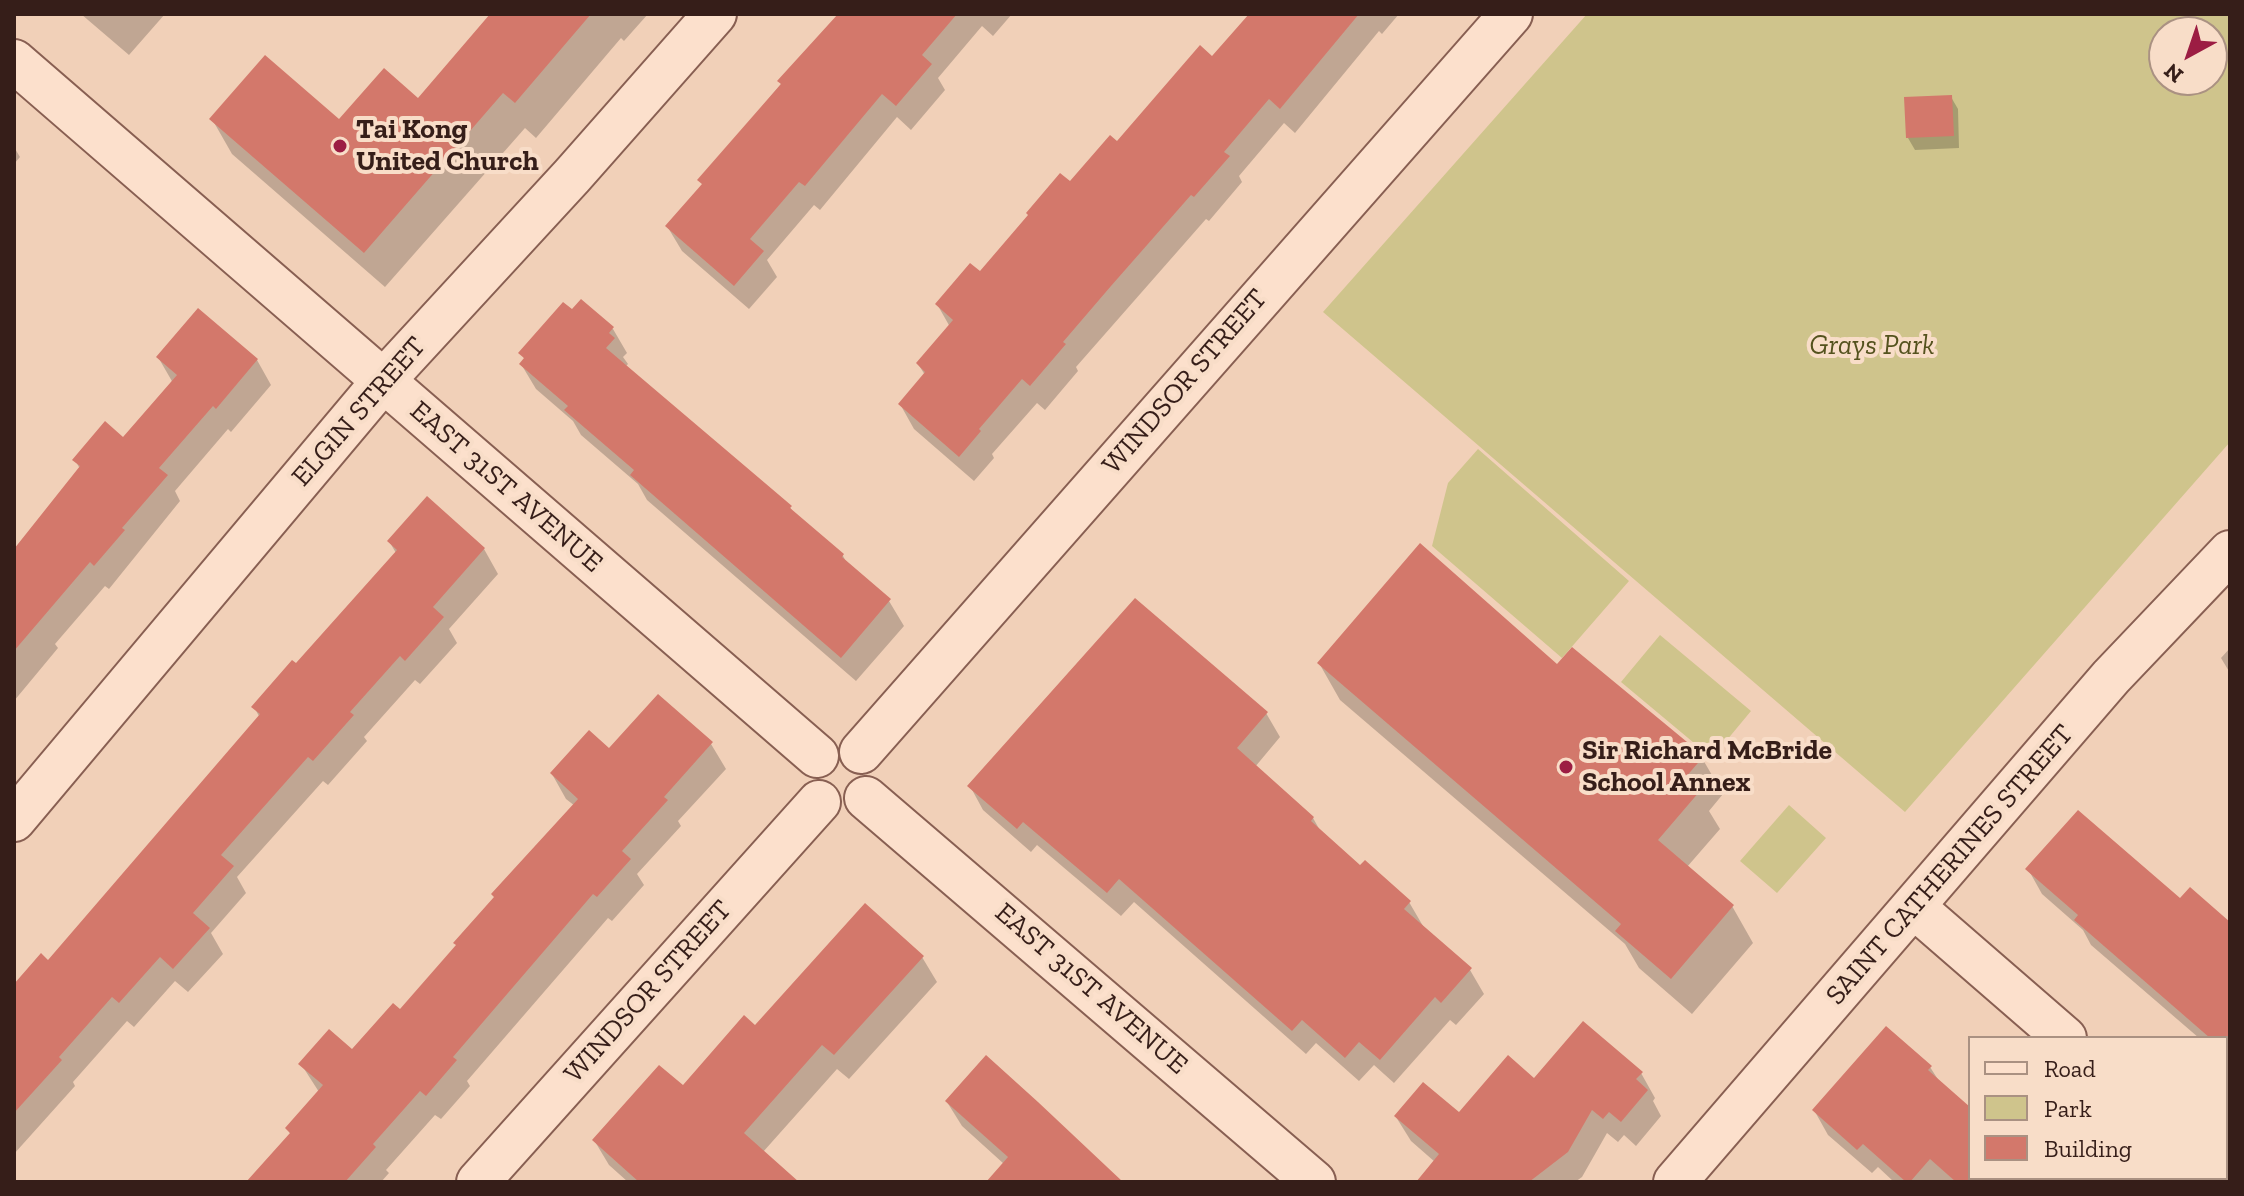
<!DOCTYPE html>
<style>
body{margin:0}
#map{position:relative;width:2244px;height:1196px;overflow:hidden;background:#f1d0b8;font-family:"Zilla Slab",serif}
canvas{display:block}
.frame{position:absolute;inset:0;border:16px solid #361e19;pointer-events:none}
.legend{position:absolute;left:1968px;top:1036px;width:260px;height:144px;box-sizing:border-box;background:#f8ddc8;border:2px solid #aa9182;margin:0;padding:10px 14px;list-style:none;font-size:24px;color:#361e19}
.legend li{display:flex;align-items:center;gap:16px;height:40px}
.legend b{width:40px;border:2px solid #aa9182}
.north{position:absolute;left:2148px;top:16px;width:80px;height:80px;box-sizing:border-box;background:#f8ddc8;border:2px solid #aa9182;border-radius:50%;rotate:220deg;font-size:22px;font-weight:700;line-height:32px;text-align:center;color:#361e19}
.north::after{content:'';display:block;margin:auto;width:28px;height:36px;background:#9c1d43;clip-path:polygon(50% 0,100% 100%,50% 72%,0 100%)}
</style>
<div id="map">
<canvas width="2244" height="1196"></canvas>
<div class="frame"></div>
<ul class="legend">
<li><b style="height:10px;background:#fce0cc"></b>Road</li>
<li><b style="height:22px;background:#cfc48c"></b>Park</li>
<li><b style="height:22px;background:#d3786b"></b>Building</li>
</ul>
<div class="north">N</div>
</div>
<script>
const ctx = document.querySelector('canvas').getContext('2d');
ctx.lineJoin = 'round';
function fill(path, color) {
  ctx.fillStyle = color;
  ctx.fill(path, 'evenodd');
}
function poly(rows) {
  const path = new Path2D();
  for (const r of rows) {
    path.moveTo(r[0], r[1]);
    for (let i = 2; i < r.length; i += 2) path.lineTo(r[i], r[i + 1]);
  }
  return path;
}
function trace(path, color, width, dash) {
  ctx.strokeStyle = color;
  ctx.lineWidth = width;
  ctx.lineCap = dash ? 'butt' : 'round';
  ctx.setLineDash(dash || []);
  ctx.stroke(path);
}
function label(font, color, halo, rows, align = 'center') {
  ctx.font = font + ' "Zilla Slab",serif';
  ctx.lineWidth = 8;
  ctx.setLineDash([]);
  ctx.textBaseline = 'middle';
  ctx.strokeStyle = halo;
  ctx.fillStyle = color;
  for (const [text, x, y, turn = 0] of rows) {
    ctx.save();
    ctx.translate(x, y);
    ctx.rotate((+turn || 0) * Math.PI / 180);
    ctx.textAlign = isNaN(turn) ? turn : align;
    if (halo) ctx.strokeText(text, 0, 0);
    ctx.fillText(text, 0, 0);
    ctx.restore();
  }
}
const green = poly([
 [1587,14,2230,14,2230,442,1905,812,1323,312],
 [2164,32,2212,32,2212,80,2164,80],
 [1478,449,1629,581,1562,658,1432,546,1448,483],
 [1660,635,1751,711,1712,758,1621,682],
 [1789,805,1826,838,1777,893,1740,861]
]);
const shadow = poly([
 [81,14,165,14,129,55],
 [492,14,648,14,624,41,621,38,536,138,525,128,385,287,232,154,212,119,339,122,418,100],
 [840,14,1012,14,993,36,982,26,938,78,945,90,911,130,897,117,820,210,814,205,767,260,777,277,749,309,682,251,667,226,703,186,700,180],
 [1263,14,1399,14,1382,34,1379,31,1295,133,1284,123,1239,176,1242,182,1209,221,1206,219,1076,367,1078,371,1045,410,1037,403,992,454,994,458,974,481,914,429,900,404,925,375,918,364,950,327,937,304,980,274,1070,184],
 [1951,97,1958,109,1959,148,1915,150,1908,138],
 [14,147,20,157,14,164],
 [572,312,613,329,627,353,623,357,628,364,625,367,790,507,794,514,843,556,848,565,889,601,904,626,856,681,647,500,638,484,581,435,573,421,536,389,521,364,525,360,521,353],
 [158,357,257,360,271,385,231,432,228,429,175,491,180,501,109,589,105,586,55,644,58,648,14,701,14,550,80,469,75,460,124,440,173,383],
 [389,541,484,549,498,574,449,629,457,643,420,684,415,680,364,737,367,741,328,785,323,781,237,877,246,893,211,933,223,954,188,992,175,981,134,1027,127,1021,73,1082,75,1086,14,1154,14,987,49,962,260,718,254,707,296,666,396,553],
 [2230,648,2230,673,2221,658],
 [1319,663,1557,667,1702,758,1723,794,1709,811,1720,829,1687,867,1732,906,1753,943,1692,1014,1639,968,1625,944,1340,700],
 [1266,713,1280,737,1255,767,1313,818,1322,834,1360,868,1409,902,1423,926,1470,970,1484,994,1456,1025,1450,1020,1394,1083,1374,1065,1359,1081,1316,1043,1306,1054,1134,902,1121,916,1037,845,1031,852,983,810,970,786],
 [711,744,726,769,678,821,681,826,637,874,644,885,612,921,608,918,467,1081,470,1086,441,1119,435,1115,386,1170,389,1173,381,1182,248,1182,291,1135,287,1128,319,1092,301,1064,352,1051,400,1012,575,806,566,799,552,774,609,751],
 [2028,869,2181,901,2230,925,2230,1065,2226,1062,2226,1038,2199,1038,2091,945,2083,930,2042,894],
 [922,957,937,982,849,1079,837,1069,763,1152,796,1182,628,1182,609,1165,594,1140,683,1088,756,1028],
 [1930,1067,1939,1081,1970,1109,1970,1178,2055,1178,2060,1182,1894,1182,1878,1167,1872,1173,1828,1135,1814,1110],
 [1641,1073,1655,1098,1653,1101,1661,1116,1636,1146,1624,1135,1618,1142,1607,1133,1582,1177,1575,1182,1431,1182,1435,1162,1411,1141,1396,1117,1459,1114,1535,1081],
 [947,1102,1121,1182,1008,1182,1004,1164,962,1126]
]);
const building = poly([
 [490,14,591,14,515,103,503,93,364,253,209,119,265,55,339,119,384,68,418,98],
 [838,14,957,14,922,55,932,64,896,106,882,94,805,186,799,182,750,239,764,251,734,286,665,226,702,184,697,180,781,84,777,81],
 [1249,14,1359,14,1280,109,1269,99,1224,152,1230,156,1194,197,1191,195,1111,286,1063,342,1066,344,1030,386,1022,379,979,429,981,431,959,457,898,404,925,372,916,363,953,320,935,304,970,263,980,271,1028,215,1026,213,1060,173,1070,181,1110,135,1117,141,1200,45,1212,56],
 [1952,95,1954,136,1906,138,1904,97],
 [581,299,614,327,609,333,615,338,606,348,792,506,790,508,844,554,842,557,891,599,841,658,630,475,634,470,564,410,568,406,519,364,524,358,518,353,563,302,572,309],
 [198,308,258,359,216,409,213,406,159,468,168,475,122,528,125,530,94,566,90,562,14,651,14,549,80,466,72,460,105,421,123,437,177,375,156,357],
 [427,496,485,548,433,607,444,617,405,661,400,656,350,712,354,715,313,761,308,757,221,855,234,866,193,913,210,928,173,969,160,957,119,1003,112,997,59,1057,62,1060,14,1113,14,984,41,953,48,960,260,714,251,707,292,660,296,663,397,550,387,541],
 [1420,543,1557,664,1572,647,1704,756,1685,778,1700,791,1658,840,1734,905,1671,979,1615,931,1621,924,1317,663],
 [1135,598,1268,712,1237,748,1314,817,1311,821,1360,865,1365,860,1411,901,1404,909,1472,968,1441,1003,1435,997,1380,1060,1359,1042,1345,1058,1302,1020,1292,1031,1119,879,1107,893,1023,822,1017,829,967,786],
 [658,694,713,742,664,797,668,800,622,851,631,859,597,897,593,894,453,1057,457,1060,426,1096,420,1091,373,1144,376,1147,345,1182,246,1182,290,1133,285,1128,323,1085,298,1064,329,1029,352,1049,393,1003,400,1009,456,945,453,943,494,897,491,894,578,799,550,773,589,730,609,748],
 [2078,810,2180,898,2190,887,2230,922,2230,1056,2226,1052,2226,1038,2210,1038,2074,920,2078,915,2025,869],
 [865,903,924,956,834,1055,822,1045,744,1133,799,1182,639,1182,592,1140,659,1065,683,1085,744,1015,755,1025],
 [1583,1021,1643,1072,1636,1079,1648,1090,1621,1122,1609,1112,1603,1119,1592,1110,1568,1152,1529,1182,1416,1182,1439,1154,1394,1116,1423,1082,1459,1112,1508,1055,1534,1078],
 [1886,1026,1932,1066,1928,1070,1970,1107,1970,1182,1956,1182,1930,1159,1910,1182,1906,1182,1863,1144,1857,1150,1812,1110],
 [986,1055,1038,1102,1123,1182,986,1182,1008,1157,945,1101]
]);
const minor = poly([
 [14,61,817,756],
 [861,752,1511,14],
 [866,798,1314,1182],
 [14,820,384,380,572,176,715,14],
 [1914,907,2065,1038],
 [2226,1175,2230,1178],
 [478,1182,819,802],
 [1675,1182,2111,677,2230,552]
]);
const markers = [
 [340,146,8,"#9c1d43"],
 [1566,767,8,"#9c1d43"]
];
const poiNames = [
 ["Tai Kong",356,130],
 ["United Church",356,162],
 ["Sir Richard McBride",1582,751],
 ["School Annex",1582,783]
];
const parkNames = [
 ["Grays Park",1872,346]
];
const streetNames = [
 ["WINDSOR STREET",1185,382,-49],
 ["ELGIN STREET",359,412,-49],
 ["EAST 31ST AVENUE",506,487,41],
 ["SAINT CATHERINES STREET",1950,865,-49],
 ["EAST 31ST AVENUE",1091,989,41],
 ["WINDSOR STREET",648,992,-48]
];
fill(green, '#cfc48c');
fill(shadow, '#0003');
fill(building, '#d3786b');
trace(minor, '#885f52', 46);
trace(minor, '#fce0cc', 42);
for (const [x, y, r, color] of markers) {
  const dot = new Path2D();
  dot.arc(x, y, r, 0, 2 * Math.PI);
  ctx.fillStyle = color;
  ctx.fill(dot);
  trace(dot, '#f8ddc8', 3);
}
label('bold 28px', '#361e19', '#f8ddc8', poiNames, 'left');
label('italic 28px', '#54521e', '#f8ddc8', parkNames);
label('28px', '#361e19', '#f8ddc8', streetNames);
</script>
